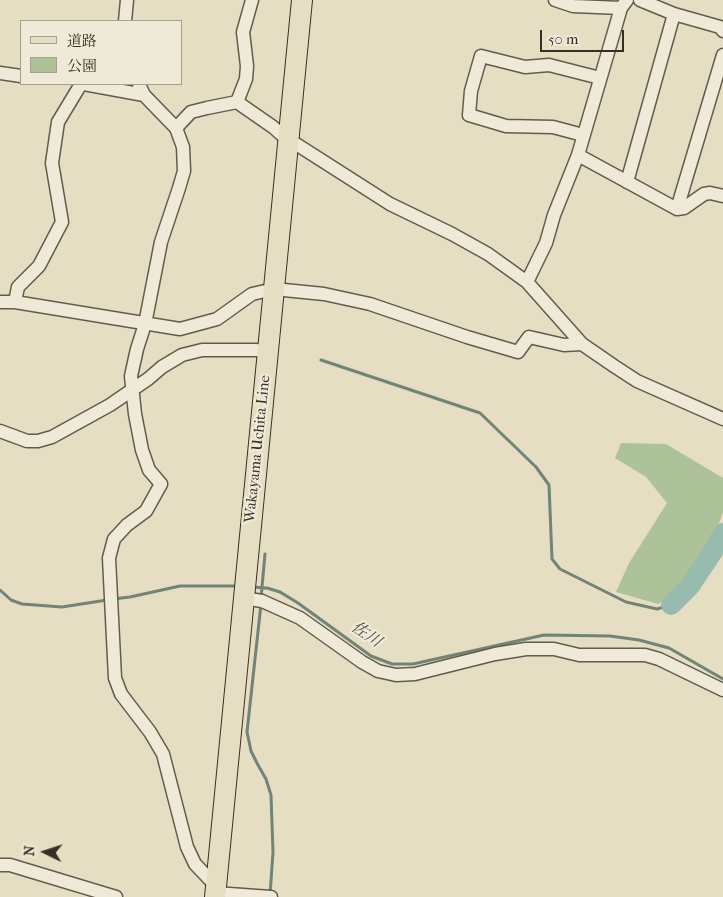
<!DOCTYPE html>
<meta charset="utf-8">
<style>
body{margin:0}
#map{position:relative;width:723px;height:897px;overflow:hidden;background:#e6dec2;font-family:"IM FELL French Canon","Noto Serif JP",serif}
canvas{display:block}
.legend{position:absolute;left:20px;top:20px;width:162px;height:65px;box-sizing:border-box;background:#efead7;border:1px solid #a59f8f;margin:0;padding:6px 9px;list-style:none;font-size:15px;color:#372f24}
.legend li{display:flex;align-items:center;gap:10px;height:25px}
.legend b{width:25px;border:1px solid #a59f8f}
.north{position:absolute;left:20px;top:827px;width:50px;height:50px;-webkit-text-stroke:4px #efead7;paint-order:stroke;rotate:274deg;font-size:14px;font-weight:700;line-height:20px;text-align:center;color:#372f24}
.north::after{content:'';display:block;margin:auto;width:18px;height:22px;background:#372f24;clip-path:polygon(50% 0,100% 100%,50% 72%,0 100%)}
.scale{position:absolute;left:540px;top:30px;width:84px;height:22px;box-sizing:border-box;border:2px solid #372f24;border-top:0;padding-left:6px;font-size:15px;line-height:18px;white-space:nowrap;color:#372f24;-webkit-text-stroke:4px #efead7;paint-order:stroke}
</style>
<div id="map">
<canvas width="723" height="897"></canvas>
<ul class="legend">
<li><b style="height:6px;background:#e6dec2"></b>道路</li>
<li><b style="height:14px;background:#aec299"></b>公園</li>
</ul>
<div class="north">N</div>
<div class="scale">50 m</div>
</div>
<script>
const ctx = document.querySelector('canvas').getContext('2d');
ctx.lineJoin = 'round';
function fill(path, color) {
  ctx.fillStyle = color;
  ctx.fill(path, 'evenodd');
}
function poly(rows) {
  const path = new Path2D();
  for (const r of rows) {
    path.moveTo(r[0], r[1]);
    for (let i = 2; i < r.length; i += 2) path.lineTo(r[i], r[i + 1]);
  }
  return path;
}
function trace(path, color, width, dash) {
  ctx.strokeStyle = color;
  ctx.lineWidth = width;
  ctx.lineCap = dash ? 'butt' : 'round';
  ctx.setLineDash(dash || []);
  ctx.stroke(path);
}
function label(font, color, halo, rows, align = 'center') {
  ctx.font = font + ' "IM FELL French Canon","Noto Serif JP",serif';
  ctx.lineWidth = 4.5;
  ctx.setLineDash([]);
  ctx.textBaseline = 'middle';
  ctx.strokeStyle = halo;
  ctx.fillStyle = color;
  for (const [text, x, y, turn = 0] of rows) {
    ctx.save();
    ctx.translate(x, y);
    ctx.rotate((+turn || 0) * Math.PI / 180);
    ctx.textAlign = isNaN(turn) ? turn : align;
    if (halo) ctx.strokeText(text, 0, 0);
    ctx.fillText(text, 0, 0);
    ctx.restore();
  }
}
const green = poly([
 [621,443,666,444,723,478,723,513,711,543,673,597,658,604,616,592,629,563,667,503,646,477,615,458]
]);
const stream = poly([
 [321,360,480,413,536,467,549,485,552,559,560,569,626,602,657,609,671,605],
 [252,587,267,588,280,592,298,603,371,656,392,664,413,664,544,635,610,636,639,640,669,648,723,679],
 [0,590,11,600,22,604,62,607,107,600],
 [261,598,265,554],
 [113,599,130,597,180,586,238,586],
 [261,604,247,732,251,751,258,765,266,779,271,795,273,852,270,895]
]);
const river = poly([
 [671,605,690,586,714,550,723,533]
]);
const street = poly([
 [555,0,573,6,621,8],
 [627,0,621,8,578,155,677,209,723,55],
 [640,0,674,14,720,27,723,31],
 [125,21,127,0],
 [0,73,21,76],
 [84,84,144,95],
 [139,84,144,95,176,128,183,147,184,171,179,188,161,242,145,324,137,349,131,376,135,414,142,450,149,470,161,484,146,511,127,525,114,539,109,558,115,678,121,694,150,732,163,754,187,847,195,864,216,886],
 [237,102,246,79,247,66,243,32,252,0],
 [176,128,191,112,207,108,237,102,273,127,282,135,390,204,452,234,488,254,527,282,582,344,614,366,637,381,723,419],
 [583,135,553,127,506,126,469,115,471,91,481,56,525,67,549,65,600,78],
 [627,182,674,14],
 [677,209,684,208,704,194,710,193,723,196],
 [527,282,546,243,554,215,578,155],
 [0,302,15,302,180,329,217,319,252,294,274,289,324,294,370,304,467,337,518,352,529,337,564,345,582,344],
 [15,302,18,287,39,266,62,222,52,163,58,122,81,84],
 [0,431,27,441,38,441,52,437,110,405,148,379,162,367,182,355,202,350,255,350,268,351],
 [243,598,262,601,300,618,362,662,378,671,396,675,415,674,495,654,526,649,554,649,579,655,645,655,659,659,723,690],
 [0,865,10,865,116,897],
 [215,893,271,897]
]);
const primary = poly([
 [215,897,302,0]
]);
const streetNames = [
 ["Wakayama Uchita Line",258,449,-84]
];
const waterNames = [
 ["佐川",366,635,34]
];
fill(green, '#aec299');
trace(stream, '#718477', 3);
trace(river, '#97bcaf', 20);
trace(street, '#635b4c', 15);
trace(primary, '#372f24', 22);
trace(street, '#efead7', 12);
trace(primary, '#e6dec2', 20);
label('15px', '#372f24', '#efead7', streetNames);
label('italic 16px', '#4f5247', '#efead7', waterNames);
</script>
